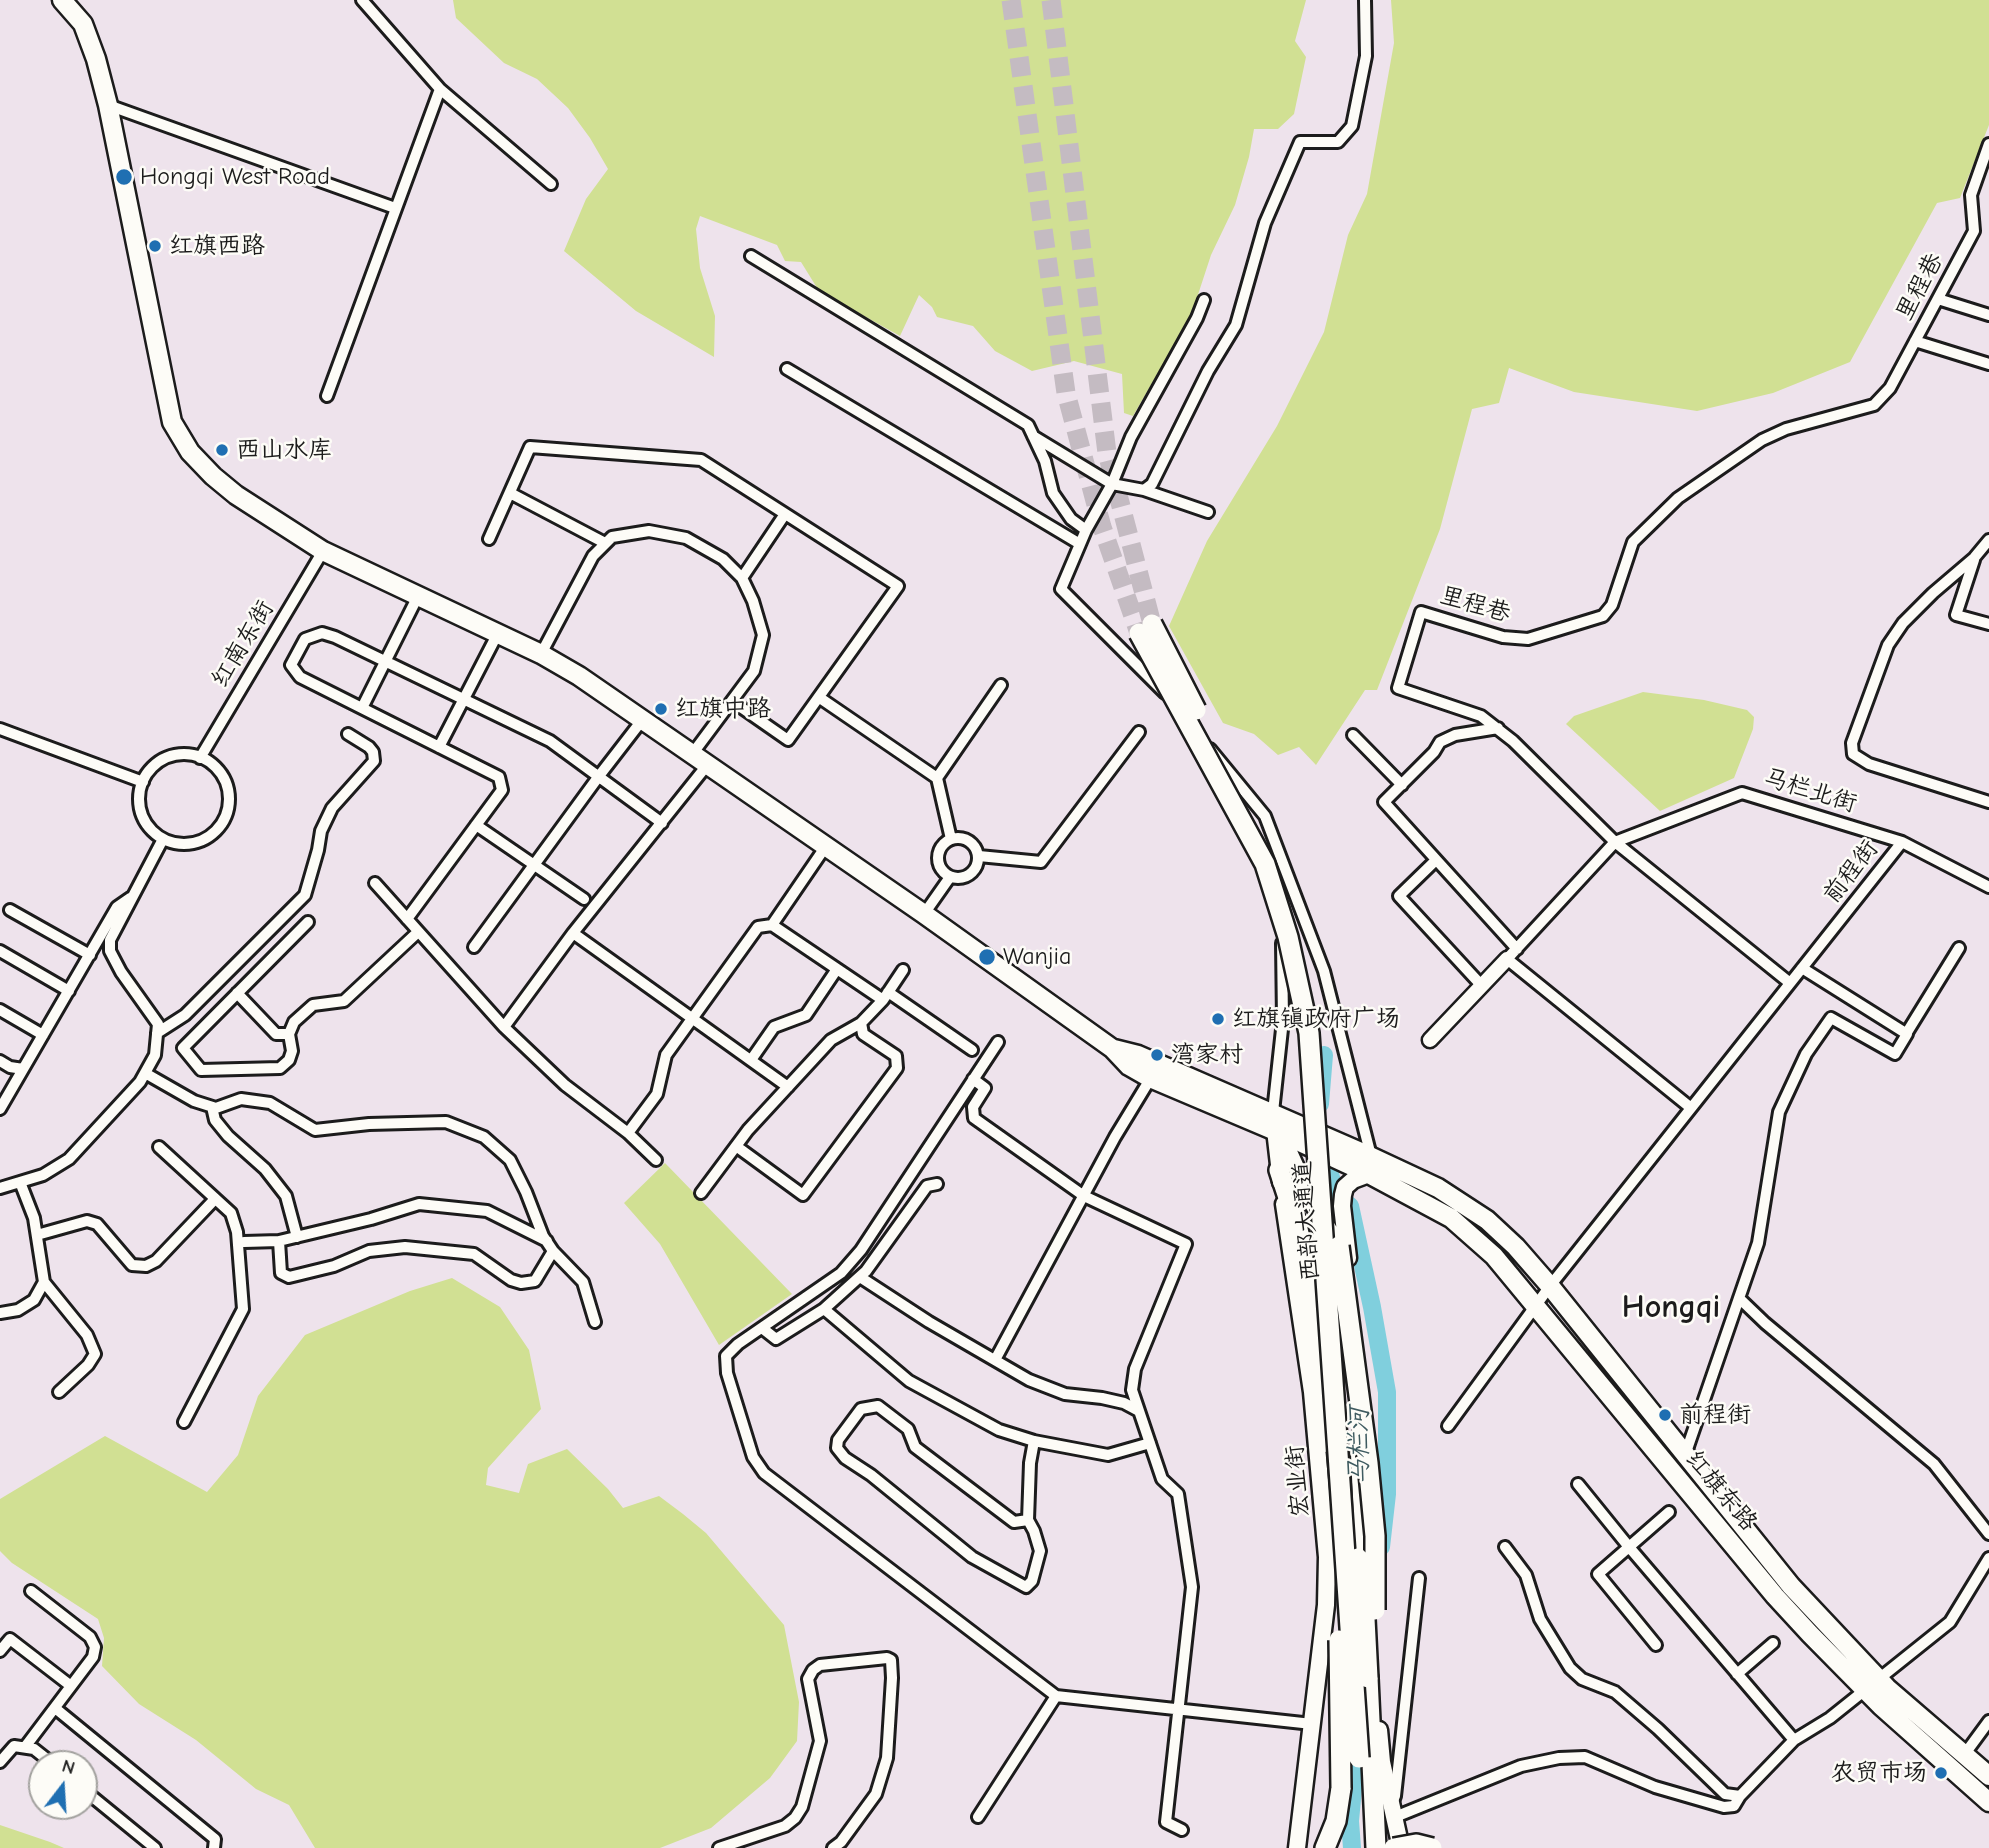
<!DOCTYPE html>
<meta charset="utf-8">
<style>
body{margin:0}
#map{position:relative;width:1989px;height:1848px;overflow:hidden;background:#eee3ec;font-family:"Comic Neue",sans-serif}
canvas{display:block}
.north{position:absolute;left:28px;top:1750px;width:70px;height:70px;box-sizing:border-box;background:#fdfcf7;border:2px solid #a3a29f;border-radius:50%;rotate:17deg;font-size:19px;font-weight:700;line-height:28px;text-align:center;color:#1c1c1c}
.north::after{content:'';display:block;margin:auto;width:24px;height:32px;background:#1f6fb2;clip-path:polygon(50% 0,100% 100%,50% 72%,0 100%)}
</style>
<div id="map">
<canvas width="1989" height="1848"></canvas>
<div class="north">N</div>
</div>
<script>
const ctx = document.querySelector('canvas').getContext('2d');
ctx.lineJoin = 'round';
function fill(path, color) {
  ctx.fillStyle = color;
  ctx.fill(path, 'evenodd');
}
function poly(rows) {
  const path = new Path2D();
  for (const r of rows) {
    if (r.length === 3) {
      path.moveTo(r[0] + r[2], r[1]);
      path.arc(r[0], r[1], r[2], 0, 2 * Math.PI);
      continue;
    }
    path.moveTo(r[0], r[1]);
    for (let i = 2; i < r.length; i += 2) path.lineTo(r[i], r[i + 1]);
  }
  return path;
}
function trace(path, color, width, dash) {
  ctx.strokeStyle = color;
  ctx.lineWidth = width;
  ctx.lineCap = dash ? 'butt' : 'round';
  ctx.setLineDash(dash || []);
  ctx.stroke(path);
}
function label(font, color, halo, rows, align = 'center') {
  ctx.font = font + ' "Comic Neue","LXGW WenKai TC",sans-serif';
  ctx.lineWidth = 5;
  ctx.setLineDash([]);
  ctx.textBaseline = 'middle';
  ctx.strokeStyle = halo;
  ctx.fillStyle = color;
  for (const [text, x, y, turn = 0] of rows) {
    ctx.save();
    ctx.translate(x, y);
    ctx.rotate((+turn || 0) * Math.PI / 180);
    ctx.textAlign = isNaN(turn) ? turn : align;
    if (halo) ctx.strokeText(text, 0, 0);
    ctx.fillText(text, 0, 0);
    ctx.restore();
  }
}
const green = poly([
 [453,0,1306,0,1295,41,1306,57,1294,114,1278,129,1254,129,1249,157,1235,205,1211,255,1191,316,1133,416,1124,413,1122,374,1074,361,1032,371,995,351,973,326,937,317,932,307,919,295,900,336,819,291,801,262,785,261,777,245,700,216,696,229,700,268,715,316,714,357,636,311,564,251,586,199,608,169,590,138,568,108,537,79,504,63,456,18],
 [1391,0,1989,0,1989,125,1960,198,1937,203,1850,362,1773,393,1697,411,1574,392,1509,368,1499,403,1472,409,1440,529,1377,690,1365,690,1316,765,1299,747,1278,755,1254,734,1223,723,1169,626,1207,541,1277,426,1324,332,1348,235,1367,194,1394,43],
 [1643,692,1704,700,1747,710,1754,717,1753,729,1734,778,1660,811,1566,724,1574,716],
 [665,1163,792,1294,719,1345,660,1244,624,1203],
 [452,1278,500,1307,529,1350,541,1409,488,1468,486,1485,519,1493,528,1464,567,1449,608,1489,623,1508,659,1496,683,1514,706,1533,784,1625,799,1702,797,1741,770,1778,711,1828,660,1848,315,1848,289,1805,256,1789,196,1740,139,1704,102,1666,104,1638,98,1619,12,1563,0,1551,0,1499,105,1436,207,1492,238,1455,258,1396,305,1335,410,1291],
 [0,1825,50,1842,64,1848,0,1848]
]);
const river = poly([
 [1320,1104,1324,1055],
 [1322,1146,1336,1195,1350,1206,1372,1307,1387,1392,1387,1494,1381,1547],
 [1352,1848,1350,1821,1357,1745]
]);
const trunkTunnel = poly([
 [1011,0,1066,393,1102,527,1139,633],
 [1051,0,1107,453,1152,624]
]);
const minor = poly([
 [362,0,440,89,551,184],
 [108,105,395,208],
 [751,256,1028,425,1045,461,1053,493,1071,519,1086,530],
 [1938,299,1989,315],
 [1915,341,1989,364],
 [787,369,1080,544],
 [327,396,440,89],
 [1033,436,1112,484,1144,490,1152,484,1208,371,1236,325,1265,223,1300,142,1338,142,1352,126,1366,56,1365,0],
 [1144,490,1208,512],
 [510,493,605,543],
 [489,539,530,447,701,460,898,586,788,740,732,701],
 [1989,540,1974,558,1933,593,1903,623,1888,645,1852,743,1853,754,1869,764,1989,802],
 [1974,560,1956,615,1989,624],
 [742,578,785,514],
 [541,654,593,556,612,537,649,531,686,538,723,559,742,578,753,601,763,635,754,671,693,753],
 [1165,693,1061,589,1086,530,1112,484,1131,437,1197,318,1204,300],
 [820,698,937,778],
 [362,708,418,596],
 [1498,728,1455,735,1440,742,1434,752,1384,802,1517,949],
 [0,729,143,782],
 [1353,735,1402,785],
 [439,747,498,633],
 [1210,749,1265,816,1324,971,1371,1156],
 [184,799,45],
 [200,758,323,551],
 [476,825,584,899],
 [958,858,20],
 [951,839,937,778,1001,685],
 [826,846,772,925,883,1000,903,970],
 [979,856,1041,862,1139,732],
 [1436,860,1399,896,1482,986],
 [375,883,504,1027,565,1085,628,1133,656,1160],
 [10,910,90,955],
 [924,914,950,877],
 [407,919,502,790,499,777,300,677,291,665,305,639,322,633,335,637,550,741,662,823],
 [308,922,183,1048,201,1070,280,1068,289,1060,292,1051,289,1034,294,1022,313,1005,344,1001,418,932],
 [573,933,788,1087],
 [474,947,599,776,643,719],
 [0,951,69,991],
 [1790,983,1615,842,1513,741,1481,716,1398,688,1421,612,1503,637,1528,639,1603,616,1612,605,1633,542,1678,498,1762,440,1786,429,1874,405,1890,388,1974,231,1971,195,1989,144],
 [888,992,972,1050],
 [237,993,276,1034,289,1034],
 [0,1010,43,1035],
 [504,1027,573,933,708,764],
 [157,1033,185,1015,305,895,318,850,321,831,332,808,374,761,373,752,369,747,348,734],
 [1906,1034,1959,948],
 [998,1042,861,1250,841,1273,738,1344,726,1356,727,1373,753,1457,764,1473,1056,1696,1312,1724],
 [751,1060,774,1027,806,1015,837,969],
 [0,1061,10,1067,23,1069],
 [145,1073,194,1101,216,1108,241,1099,270,1103,315,1130,369,1124,446,1122,484,1137,510,1160,526,1192,543,1236,553,1251,583,1282,595,1322],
 [973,1079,985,1088,973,1107,974,1118,1084,1196,1186,1244,1135,1369,1132,1390,1162,1479,1178,1494,1192,1587,1166,1822,1182,1830],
 [212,1107,215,1120,228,1136,265,1169,286,1196,297,1237],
 [1691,1108,1507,959,1615,842,1742,793,1902,842,1989,887],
 [0,1109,117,907,130,898],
 [1273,1112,1283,1020,1282,943],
 [628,1133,657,1094,666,1055,758,927,772,925],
 [736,1146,803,1195,897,1068,896,1056,863,1034,861,1023],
 [159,1147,231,1213,237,1232,243,1309,184,1422],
 [0,1188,43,1175,69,1159,140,1082,155,1055,158,1024,121,972,110,951,110,940,163,839],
 [701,1193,748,1130,831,1040,861,1023,883,1000],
 [37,1235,87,1221,97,1224,132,1265,146,1266,156,1261,215,1199],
 [279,1241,281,1273,289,1277,334,1266,369,1251,405,1247,474,1254,511,1280,521,1283,535,1281,553,1251],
 [244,1242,279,1241,371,1219,419,1204,487,1211,547,1241],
 [860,1277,929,1322,1029,1380,1065,1394,1102,1398,1124,1403,1139,1411],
 [44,1282,87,1335,95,1354,88,1365,59,1392],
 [1739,1298,1765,1323,1934,1464,1989,1534],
 [824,1309,909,1381,999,1430,1034,1441,1108,1455,1150,1443],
 [0,1313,18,1310,34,1300,44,1282,34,1218,20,1182],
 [762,1328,776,1339,824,1309,866,1271,927,1186,937,1184],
 [995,1360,1115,1137,1152,1076],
 [1448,1426,1550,1286,1902,842],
 [1685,1455,1758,1243,1779,1112,1806,1054,1831,1018,1895,1054,1907,1034,1802,968],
 [1578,1484,1629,1547,1794,1740],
 [1028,1520,1014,1522,915,1447,908,1429,878,1406,861,1409,838,1440,837,1448,845,1458,871,1475,972,1557,1026,1587,1032,1581,1040,1551,1034,1531,1028,1520,1030,1463,1034,1441],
 [1505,1547,1526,1575,1540,1619,1570,1668,1582,1679,1615,1692,1658,1729,1725,1794,1740,1796],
 [1656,1645,1598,1574,1669,1512],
 [0,1651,10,1639,71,1686],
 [1737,1674,1773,1643],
 [55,1708,215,1839,214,1848],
 [25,1747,93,1657,95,1647,90,1637,31,1591],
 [1964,1755,1989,1721],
 [0,1762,14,1746,34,1749,53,1764],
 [84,1790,155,1848],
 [1393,1801,1395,1796,1419,1578],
 [978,1817,1056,1696],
 [1395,1817,1521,1766,1559,1758,1585,1757,1655,1787,1724,1807,1734,1806,1740,1796,1794,1740,1830,1718,1950,1622,1989,1558],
 [719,1848,785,1826,795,1818,802,1807,820,1741,808,1679,813,1670,820,1665,887,1658,891,1660,892,1678,887,1758,876,1794,841,1842,833,1848]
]);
const tertiary = poly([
 [1430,1040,1507,959]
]);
const secondary = poly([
 [1274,1121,1281,1182],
 [1281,1134,1311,1201,1345,1256],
 [1284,1204,1312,1392,1327,1557,1326,1605,1297,1848],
 [1348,1258,1342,1206,1343,1195,1345,1187,1353,1180,1369,1174],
 [1359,1454,1364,1568],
 [1379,1730,1382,1762,1401,1848]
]);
const primary = poly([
 [62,0,83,24,96,59,108,105,172,422,190,452,213,476,236,495,323,551,541,654,579,676,924,914,1113,1049,1129,1066,1150,1078,1287,1136,1369,1174,1451,1218,1494,1256,1775,1596,1810,1634,1881,1706,1989,1802],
 [1114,1049,1138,1055,1363,1153,1438,1188,1487,1220,1516,1247,1550,1286,1791,1586,1887,1688,1989,1776]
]);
const trunk = poly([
 [1279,1170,1297,1225,1305,1259,1315,1322,1329,1443],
 [1368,1678,1376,1848],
 [1325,1848,1336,1821,1341,1788]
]);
const trunkBridge = poly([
 [1152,624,1196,710],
 [1139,633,1265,864,1288,937,1309,1033,1359,1758],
 [1339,1246,1368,1463,1375,1536,1375,1610],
 [1358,1558,1364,1599,1368,1678],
 [1339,1640,1341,1788],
 [1394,1848,1416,1844,1432,1848]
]);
const markers = [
 [124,177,9,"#1f6fb2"],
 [155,246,7,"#1f6fb2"],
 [222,450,7,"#1f6fb2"],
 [661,709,7,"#1f6fb2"],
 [987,957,9,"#1f6fb2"],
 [1218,1019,7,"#1f6fb2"],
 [1157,1055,7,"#1f6fb2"],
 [1665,1415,7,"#1f6fb2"],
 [1941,1773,7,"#1f6fb2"]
];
const poiNames = [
 ["Hongqi West Road",140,177],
 ["红旗西路",169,246],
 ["西山水库",236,450],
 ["红旗中路",675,709],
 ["Wanjia",1003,957],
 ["红旗镇政府广场",1232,1019],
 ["湾家村",1171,1055],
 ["前程街",1679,1415],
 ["农贸市场",1927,1773,"right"]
];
const streetNames = [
 ["里程巷",1920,287,-62],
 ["里程巷",1475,605,16],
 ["红南东街",243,644,-59],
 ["马栏北街",1810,791,17],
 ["前程街",1851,872,-52],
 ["西部大通道",1307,1221,-94],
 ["宏业街",1298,1481,-95],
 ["红旗东路",1721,1491,50]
];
const waterNames = [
 ["马栏河",1360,1446,-90]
];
const districtNames = [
 ["Hongqi",1671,1308]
];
fill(green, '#d1e093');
trace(river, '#80cfdd', 18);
trace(trunkTunnel, '#c4bbc2', 19, [19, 10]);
trace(minor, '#1c1c1c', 16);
trace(tertiary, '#1c1c1c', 19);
trace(secondary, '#1c1c1c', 21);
trace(primary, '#1c1c1c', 23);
trace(trunk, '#1c1c1c', 24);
trace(minor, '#fdfcf7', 10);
trace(tertiary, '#fdfcf7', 14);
trace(secondary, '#fdfcf7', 16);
trace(primary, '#fdfcf7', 18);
trace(trunk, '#fdfcf7', 19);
trace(trunkBridge, '#1c1c1c', 24, []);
trace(trunkBridge, '#fdfcf7', 19);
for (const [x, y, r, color] of markers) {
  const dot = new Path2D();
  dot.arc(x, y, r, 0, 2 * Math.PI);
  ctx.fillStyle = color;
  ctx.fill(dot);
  trace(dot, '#fdfcf7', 2.5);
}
label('24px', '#1c1c1c', '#fdfcf7', poiNames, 'left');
label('24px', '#1c1c1c', '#fdfcf7', streetNames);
label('italic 26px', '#3f5b60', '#fdfcf7', waterNames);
label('bold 32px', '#1c1c1c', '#fdfcf7', districtNames);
</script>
